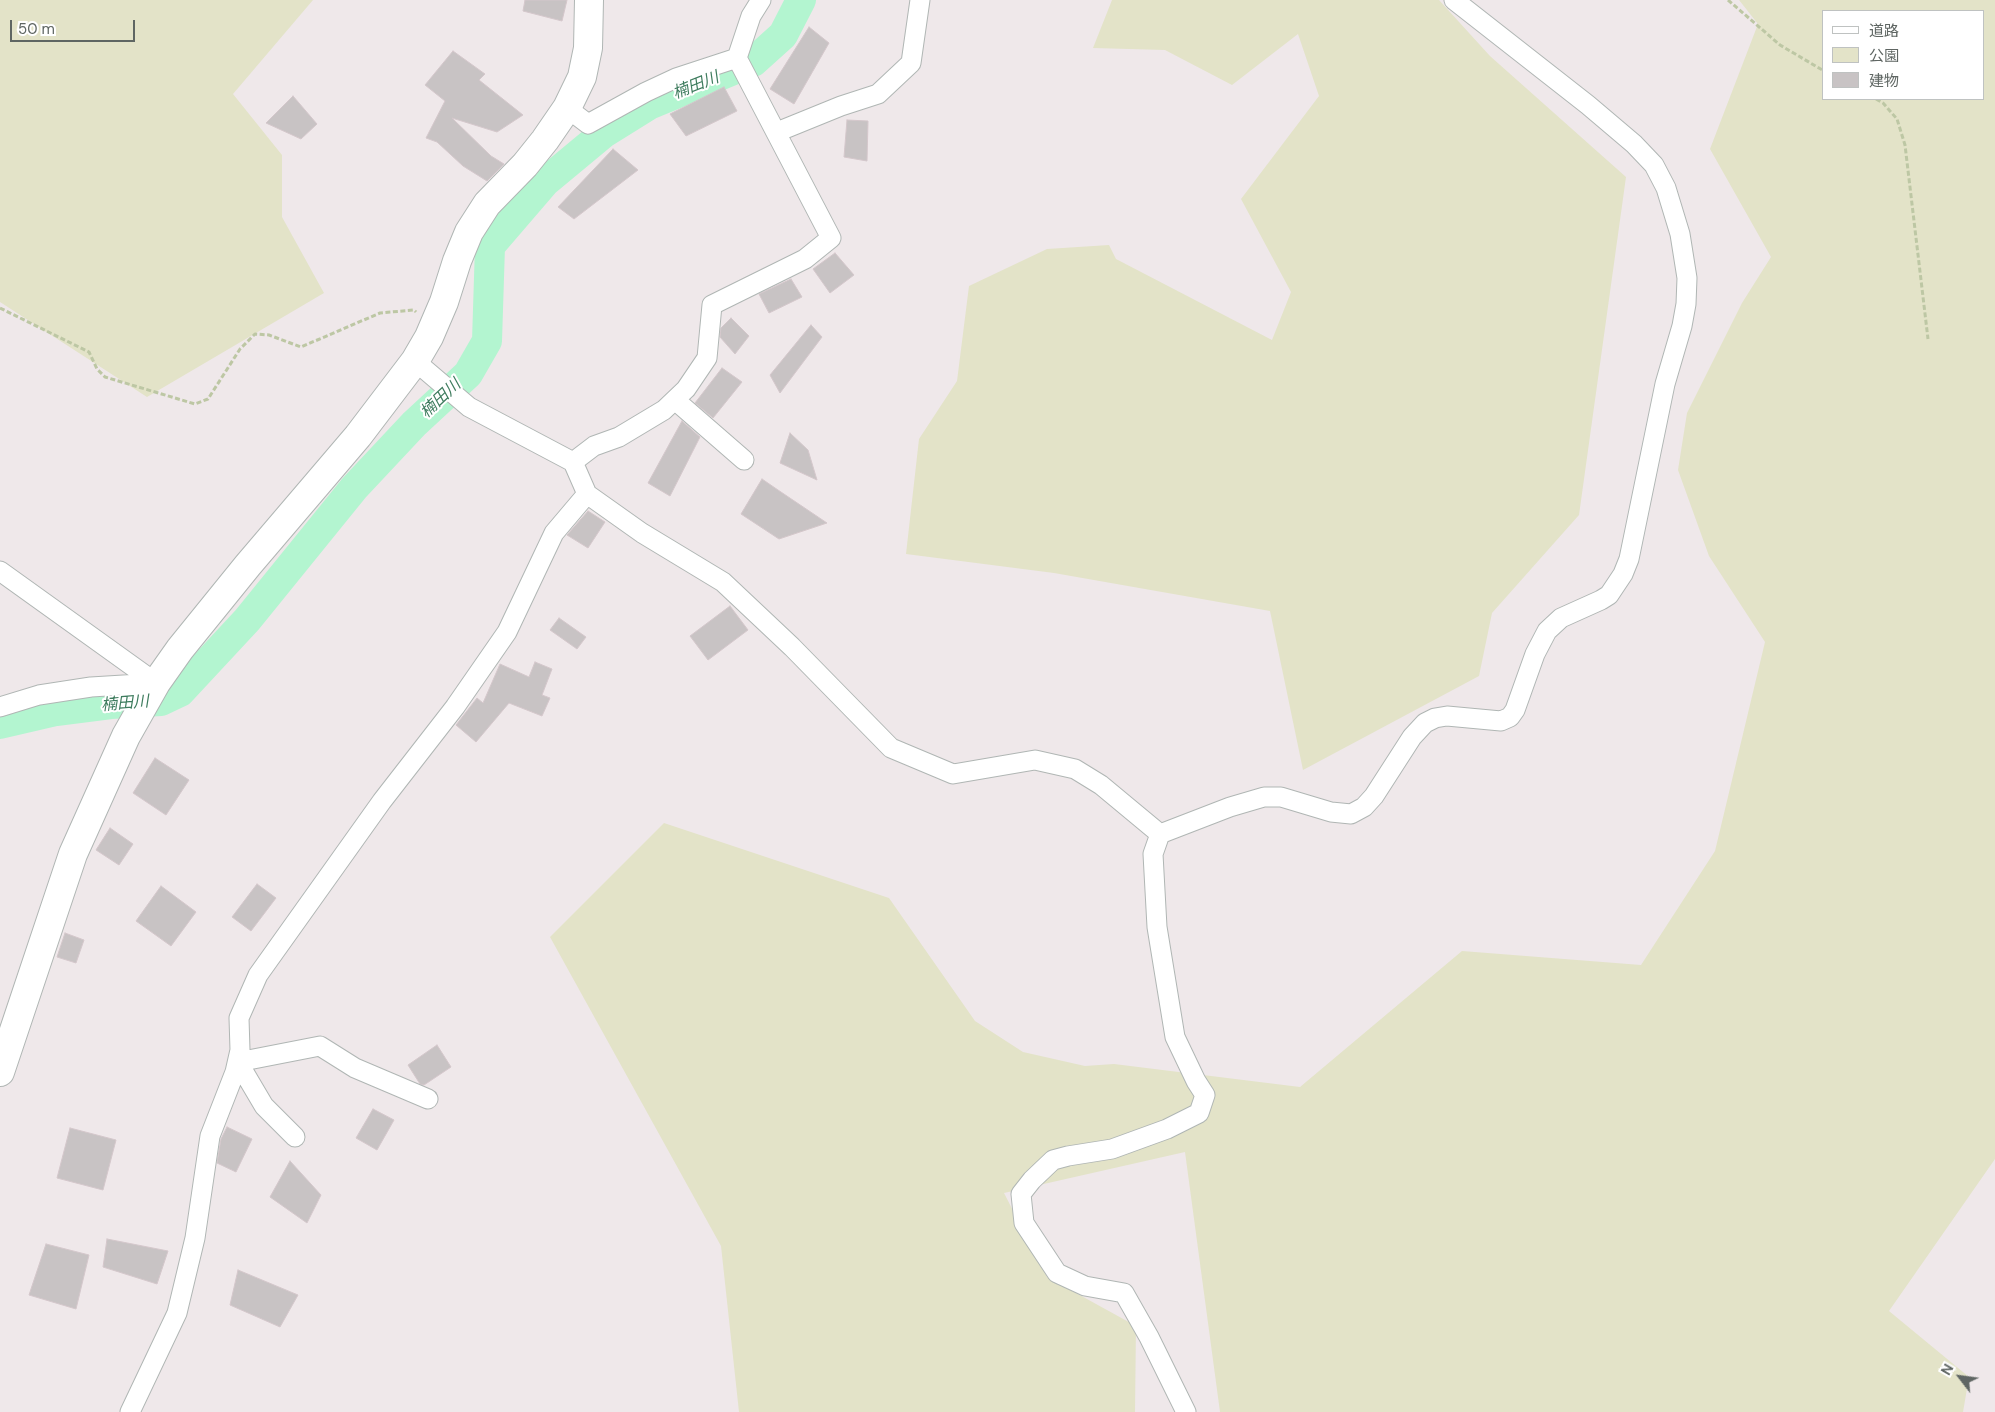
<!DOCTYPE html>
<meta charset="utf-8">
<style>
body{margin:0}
#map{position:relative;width:1995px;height:1412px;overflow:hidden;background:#efe8ea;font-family:"DM Sans","Noto Sans JP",sans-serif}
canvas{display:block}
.legend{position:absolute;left:1822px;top:10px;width:162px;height:90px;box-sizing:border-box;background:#fff;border:1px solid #bfc2c1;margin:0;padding:6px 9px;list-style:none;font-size:15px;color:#5f6663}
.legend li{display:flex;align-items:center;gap:10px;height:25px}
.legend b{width:25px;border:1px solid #bfc2c1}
.north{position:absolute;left:1935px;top:1352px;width:50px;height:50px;-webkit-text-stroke:4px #fff;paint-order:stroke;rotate:300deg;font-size:14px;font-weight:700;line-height:20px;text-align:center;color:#5f6663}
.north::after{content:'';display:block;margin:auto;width:18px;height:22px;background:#5f6663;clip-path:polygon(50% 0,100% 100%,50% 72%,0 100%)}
.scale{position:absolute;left:10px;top:20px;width:125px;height:22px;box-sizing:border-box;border:2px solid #5f6663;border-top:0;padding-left:6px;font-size:15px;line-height:18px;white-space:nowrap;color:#5f6663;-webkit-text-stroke:4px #fff;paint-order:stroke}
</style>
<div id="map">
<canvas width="1995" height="1412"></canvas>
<ul class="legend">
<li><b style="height:6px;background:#fff"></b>道路</li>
<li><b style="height:14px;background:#e3e3c8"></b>公園</li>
<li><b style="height:14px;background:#c8c3c4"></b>建物</li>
</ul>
<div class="north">N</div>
<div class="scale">50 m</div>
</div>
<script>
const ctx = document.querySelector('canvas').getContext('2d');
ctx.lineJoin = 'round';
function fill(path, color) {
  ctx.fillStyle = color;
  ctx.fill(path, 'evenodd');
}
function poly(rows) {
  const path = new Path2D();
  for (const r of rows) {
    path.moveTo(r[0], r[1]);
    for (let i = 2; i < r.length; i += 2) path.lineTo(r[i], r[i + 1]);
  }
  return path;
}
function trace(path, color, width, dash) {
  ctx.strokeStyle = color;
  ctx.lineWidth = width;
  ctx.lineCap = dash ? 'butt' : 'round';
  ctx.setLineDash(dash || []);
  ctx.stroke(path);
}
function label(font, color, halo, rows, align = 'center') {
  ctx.font = font + ' "DM Sans","Noto Sans JP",sans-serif';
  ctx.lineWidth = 4;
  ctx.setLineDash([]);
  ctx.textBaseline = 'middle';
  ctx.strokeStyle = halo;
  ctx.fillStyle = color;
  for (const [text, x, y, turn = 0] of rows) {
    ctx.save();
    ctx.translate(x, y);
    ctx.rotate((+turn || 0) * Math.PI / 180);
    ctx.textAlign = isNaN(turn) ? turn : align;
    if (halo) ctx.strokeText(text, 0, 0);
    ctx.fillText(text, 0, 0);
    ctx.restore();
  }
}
const green = poly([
 [0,0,313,0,233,94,282,155,282,217,324,293,147,397,0,302],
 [1112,0,1439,0,1490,56,1626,177,1579,515,1492,613,1479,676,1303,770,1270,611,1054,573,906,554,919,439,957,381,969,286,1047,249,1109,245,1116,259,1272,340,1291,292,1241,199,1319,96,1298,34,1232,85,1165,50,1093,48],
 [1739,0,1995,0,1995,1159,1889,1311,1969,1377,1963,1412,1220,1412,1185,1152,1004,1193,1047,1277,1136,1326,1135,1412,739,1412,721,1246,550,937,664,823,889,898,975,1021,1023,1052,1085,1066,1114,1064,1300,1087,1462,951,1641,965,1715,851,1765,642,1709,556,1678,470,1687,413,1742,303,1771,257,1710,149,1758,24],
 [1824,11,1984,11,1984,99,1824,99]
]);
const river = poly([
 [0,724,56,711,111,704,161,701,180,692,247,620,354,488,414,424,468,374,487,341,490,246,545,182,604,133,649,105,753,62,783,35,801,0]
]);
const building = poly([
 [525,0,567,0,562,21,523,11,525,0],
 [809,27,829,43,794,104,770,89,809,27],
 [453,51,485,74,479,80,523,115,497,132,452,118,491,156,504,164,487,181,463,166,437,142,426,138,445,101,425,85,453,51],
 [724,87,737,111,686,136,670,114,724,87],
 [293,96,317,124,301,139,266,123,293,96],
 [847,120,868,121,867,161,844,157,847,120],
 [613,149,638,170,574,219,558,207,613,149],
 [835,253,854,275,830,293,813,269,835,253],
 [791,279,802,297,769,313,759,294,791,279],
 [731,318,749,336,735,354,720,337,721,328,731,318],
 [811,325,822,337,780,393,770,375,811,325],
 [722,368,742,382,713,418,695,403,722,368],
 [682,421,700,437,670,496,648,483,682,421],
 [790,433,808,450,817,480,780,463,790,433],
 [762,479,778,490,827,523,779,539,741,514,762,479],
 [588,511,605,522,588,548,567,535,588,511],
 [730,606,748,630,708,660,690,636,730,606],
 [559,618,586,637,577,649,550,630,559,618],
 [535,662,552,669,542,695,550,698,542,716,509,703,476,742,456,725,477,698,483,703,500,664,529,677,535,662],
 [155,758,189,780,166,815,133,793,155,758],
 [110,828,133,844,119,865,96,850,110,828],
 [257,884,276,898,251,931,232,917,257,884],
 [161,886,196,912,171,946,136,921,161,886],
 [65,933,84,940,76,963,57,957,65,933],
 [437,1045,451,1067,424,1085,420,1084,408,1065,437,1045],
 [373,1109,394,1120,377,1150,356,1138,373,1109],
 [227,1127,252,1139,236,1172,217,1163,221,1139,227,1127],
 [70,1128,116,1140,103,1190,57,1178,70,1128],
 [290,1161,321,1195,307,1223,270,1197,290,1161],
 [107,1239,168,1251,157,1284,103,1267,107,1239],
 [46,1244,89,1255,76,1309,29,1295,46,1244],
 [238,1270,298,1295,280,1327,230,1305,238,1270]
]);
const path = poly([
 [1728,0,1780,45,1824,71],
 [1876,99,1883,103,1897,119,1905,145,1928,339],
 [0,308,89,352,97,369,105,377,195,404,208,399,240,349,255,334,269,335,301,347,380,313,414,310,416,312]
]);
const street = poly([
 [567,108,588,124,646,92,676,78,737,58],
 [777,132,841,106,878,94,911,63,920,0],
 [415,361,469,407,573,462,587,494,642,533,723,582,792,647,891,748,953,774,1035,760,1075,769,1101,785,1160,834],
 [675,400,744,460],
 [573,462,594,446,619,437,664,410,686,389,707,358,712,305,805,259,831,238,737,58,751,16,761,0],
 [0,571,156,683],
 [0,707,39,695,91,687,156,683],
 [295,1137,264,1106,238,1062,320,1046,355,1068,428,1099],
 [130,1412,177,1313,195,1238,210,1136,235,1072,240,1050,239,1018,258,975,382,801,455,707,507,632,554,533,587,494],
 [1186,1412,1149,1337,1124,1293,1085,1286,1057,1273,1024,1223,1021,1194,1032,1180,1053,1160,1068,1156,1112,1149,1167,1129,1199,1113,1205,1095,1196,1081,1175,1037,1157,927,1153,854,1160,834,1230,807,1264,797,1281,797,1331,812,1351,814,1364,807,1374,796,1412,737,1425,723,1435,718,1447,716,1501,721,1510,717,1515,710,1535,654,1547,631,1561,618,1601,600,1609,595,1623,574,1629,559,1665,384,1682,326,1686,304,1687,278,1680,234,1666,188,1654,165,1634,144,1588,105,1454,0]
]);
const secondary = poly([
 [0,1072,73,854,126,736,156,683,180,649,248,565,358,436,415,361,429,337,444,302,457,261,469,232,487,204,525,165,545,140,567,108,582,77,588,48,589,0]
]);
const waterNames = [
 ["楠田川",696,86,-22],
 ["楠田川",441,399,-43],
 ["楠田川",125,704,-5]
];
fill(green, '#e3e3c8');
trace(river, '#b3f5d0', 30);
fill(building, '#c8c3c4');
trace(building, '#d4c7cb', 1);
trace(street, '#b0b6b4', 21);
trace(secondary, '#b0b6b4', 30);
trace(path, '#bdc7a4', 3, [5, 2.5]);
trace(street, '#fff', 19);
trace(secondary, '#fff', 28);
label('italic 16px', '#3e7c5e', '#fff', waterNames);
</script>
